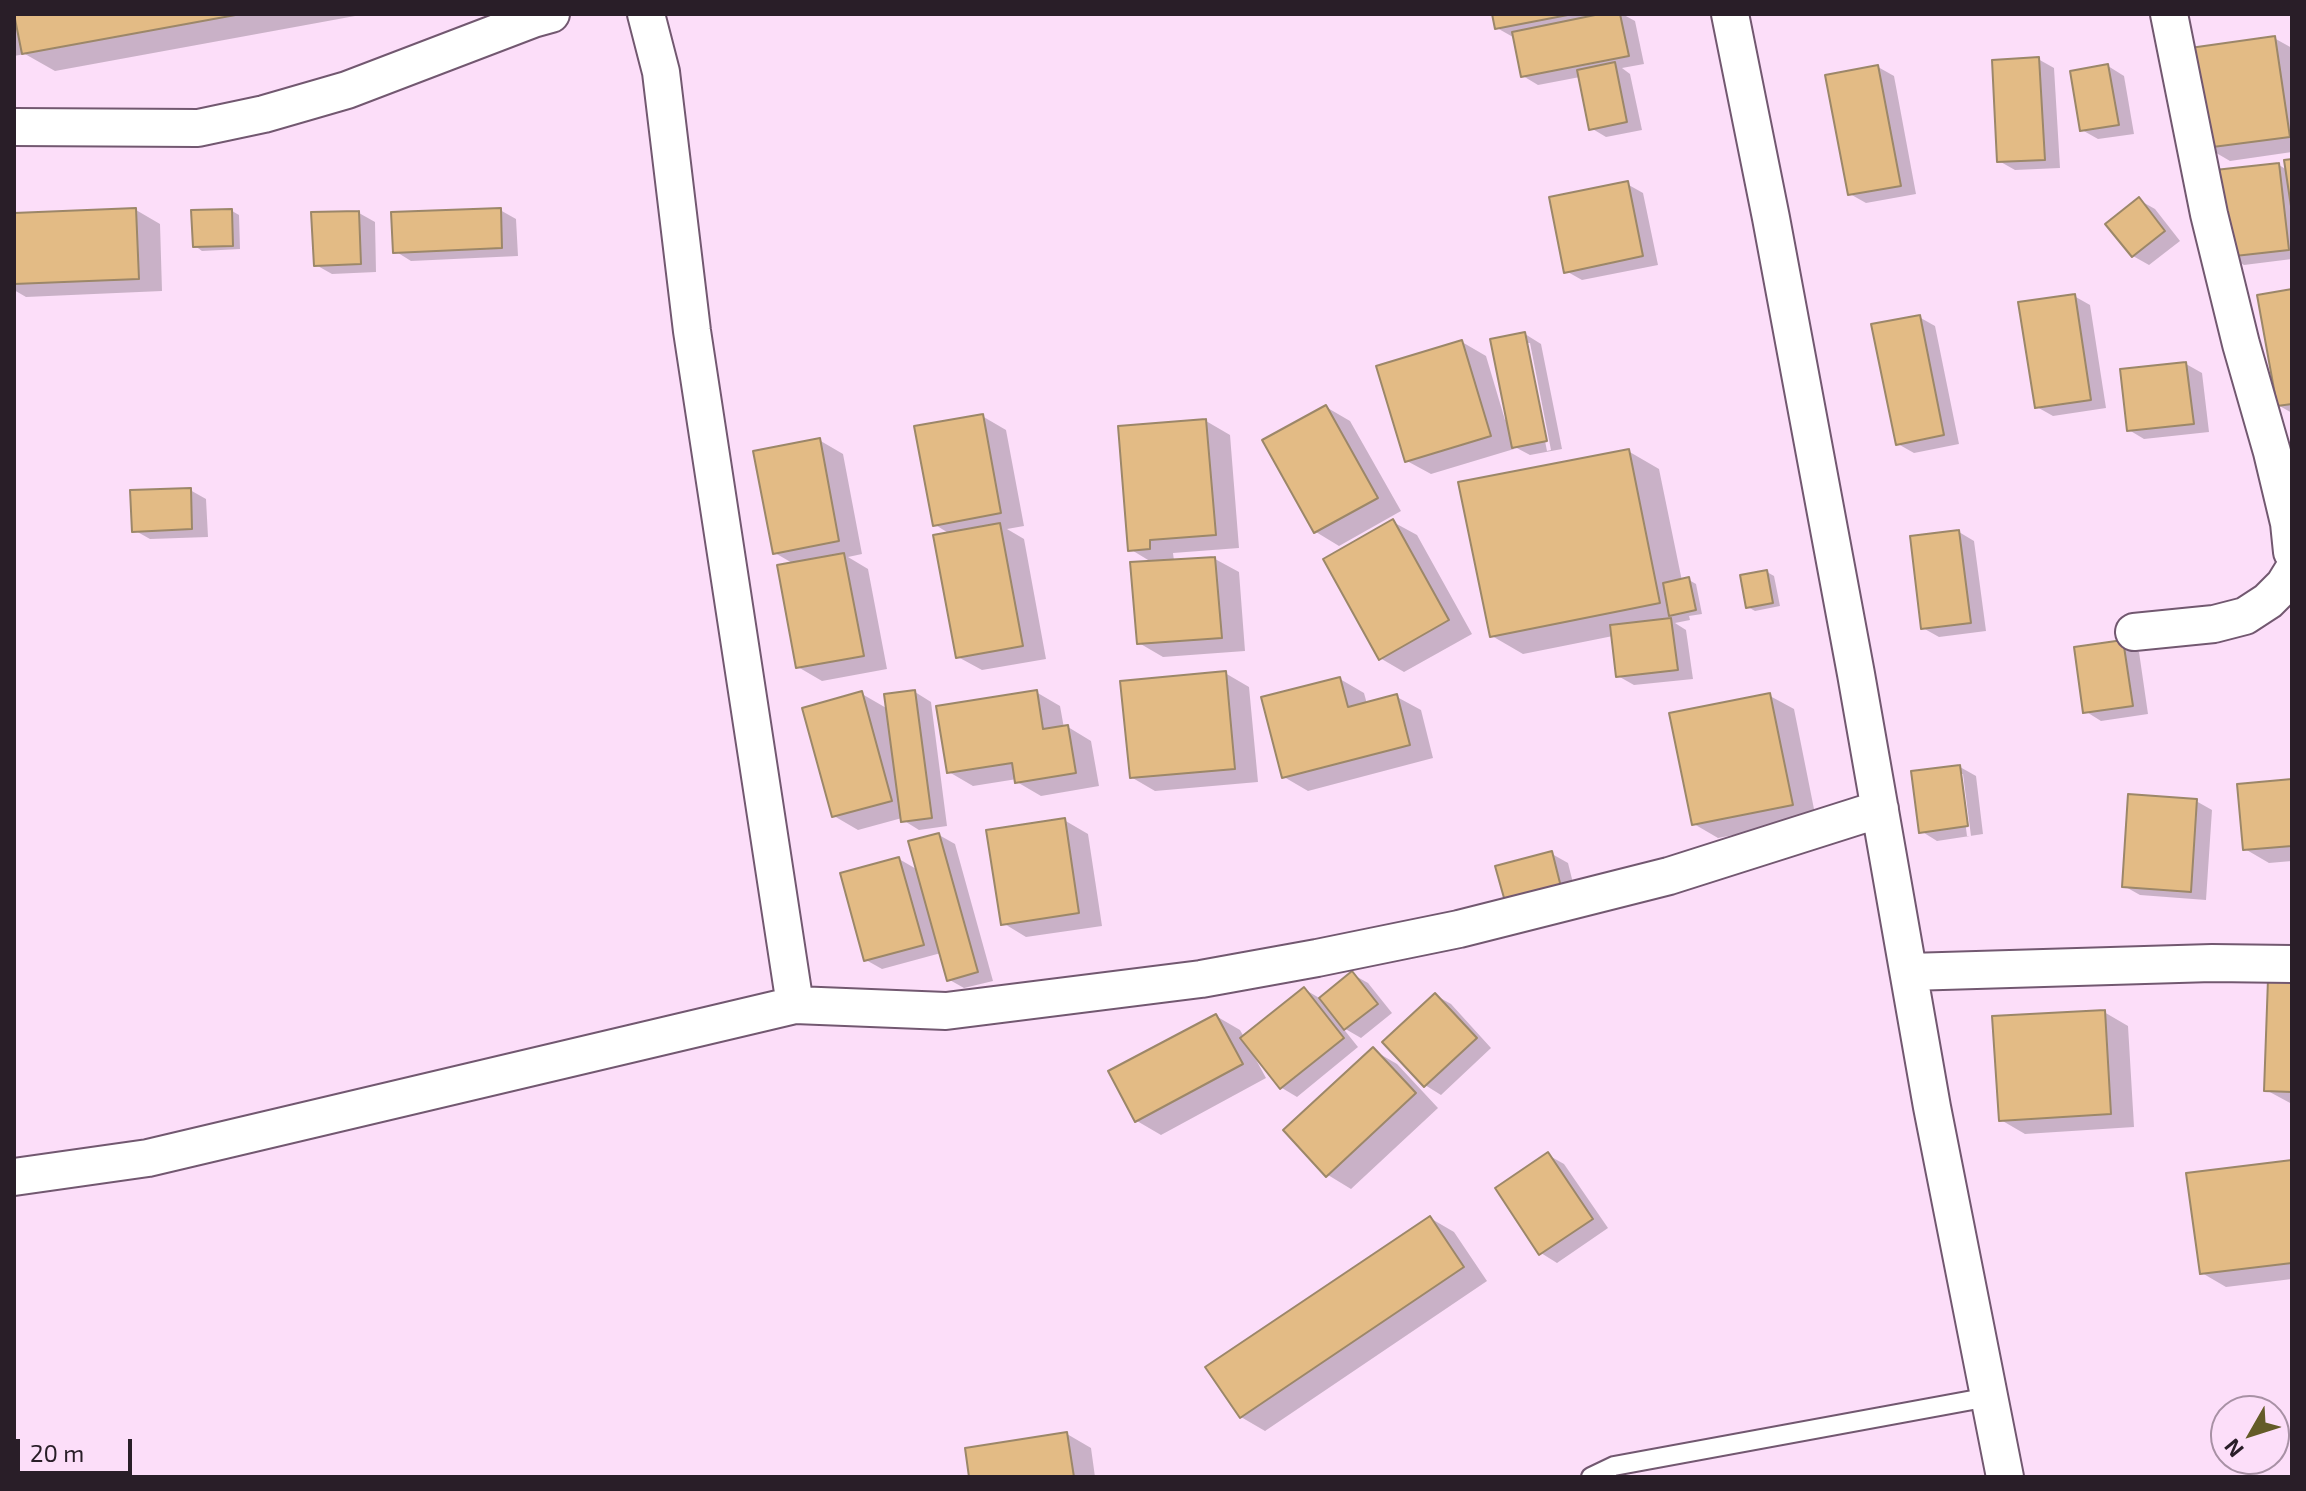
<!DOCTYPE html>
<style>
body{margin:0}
#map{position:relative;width:2306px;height:1491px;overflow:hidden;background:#fcdef9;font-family:"Exo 2",sans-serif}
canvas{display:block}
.frame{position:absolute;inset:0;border:16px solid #291e28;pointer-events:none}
.north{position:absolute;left:2210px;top:1395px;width:80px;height:80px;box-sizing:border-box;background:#fcdef9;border:2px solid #a891a5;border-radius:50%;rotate:231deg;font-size:22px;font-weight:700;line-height:32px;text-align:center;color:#291e28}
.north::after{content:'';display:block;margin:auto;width:28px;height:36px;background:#645b28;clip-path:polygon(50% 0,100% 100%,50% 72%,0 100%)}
.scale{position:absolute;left:16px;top:1439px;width:116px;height:36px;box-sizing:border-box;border:4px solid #291e28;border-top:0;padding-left:10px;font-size:24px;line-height:28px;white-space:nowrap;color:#291e28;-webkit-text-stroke:6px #fcdef9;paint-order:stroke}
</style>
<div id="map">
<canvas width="2306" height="1491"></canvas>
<div class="frame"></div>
<div class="north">N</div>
<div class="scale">20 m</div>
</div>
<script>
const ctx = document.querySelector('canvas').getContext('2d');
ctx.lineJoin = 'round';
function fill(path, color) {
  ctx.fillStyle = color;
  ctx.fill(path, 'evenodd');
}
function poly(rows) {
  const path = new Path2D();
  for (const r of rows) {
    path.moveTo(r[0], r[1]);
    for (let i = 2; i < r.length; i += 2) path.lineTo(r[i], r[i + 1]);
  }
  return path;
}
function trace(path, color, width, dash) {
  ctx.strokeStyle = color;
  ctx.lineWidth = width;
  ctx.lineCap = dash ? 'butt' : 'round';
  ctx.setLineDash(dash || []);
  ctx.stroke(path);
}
const shadow = poly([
 [14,14,366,14,55,71,25,54,14,56],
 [1494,14,1630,14,1624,15,1635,21,1644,64,1622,68,1630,74,1642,130,1606,137,1591,128,1580,77,1538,85,1523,76,1513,37,1497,28],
 [2274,38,2292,48,2292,152,2230,161,2206,147],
 [2038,59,2054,68,2060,168,2015,170,1999,161],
 [2108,66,2124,76,2134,134,2098,139,2082,130],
 [1878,67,1894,76,1916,194,1866,203,1850,194],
 [2292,161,2292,259,2244,265,2228,256,2279,165,2287,170],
 [1627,184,1643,193,1658,265,1582,280,1566,271],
 [2139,200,2155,209,2180,241,2149,265,2133,256],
 [136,210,160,224,162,291,26,297,14,290,14,215],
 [500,210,516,219,518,256,411,261,395,251],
 [232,211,239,215,240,249,202,251,195,246],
 [359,213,375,222,376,272,332,274,316,265],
 [2292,291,2292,413,2278,405],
 [2074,296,2090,305,2106,408,2053,416,2037,407],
 [1919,317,1935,326,1959,444,1914,453,1898,444],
 [1525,334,1541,344,1562,449,1530,455,1513,446,1514,449,1431,474,1407,461,1462,342,1486,356,1505,420,1508,419],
 [1526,343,1530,343,1551,450,1547,451],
 [2186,364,2202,373,2209,432,2144,439,2129,430],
 [1326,407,1350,421,1401,511,1339,546,1316,532],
 [982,416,1006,430,1024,526,1007,529,1024,539,1046,659,982,670,958,657,950,534,934,524],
 [1206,421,1230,435,1239,548,1173,553,1174,561,1215,559,1239,572,1245,651,1163,657,1139,643,1153,563,1130,549],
 [819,440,843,454,862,554,848,557,868,569,887,669,822,681,798,667,794,564,775,553],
 [1628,451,1659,469,1682,581,1689,580,1696,584,1702,614,1689,616,1690,620,1675,623,1686,630,1693,679,1634,685,1618,676,1613,636,1523,654,1492,636],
 [190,490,206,499,208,537,150,539,134,530],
 [1393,522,1417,535,1472,634,1404,672,1380,658],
 [1959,532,1974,541,1986,631,1939,637,1923,628],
 [1767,572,1774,576,1780,606,1755,611,1748,607],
 [2123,643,2139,652,2148,714,2101,721,2085,711],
 [1225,673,1249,687,1258,782,1155,791,1131,777],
 [1340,679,1364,693,1367,704,1397,697,1421,710,1433,758,1308,791,1284,777],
 [915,692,931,702,947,826,919,830,903,820,902,818,858,830,834,816,862,694,888,709],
 [1036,692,1060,706,1064,728,1068,727,1091,741,1099,786,1041,796,1017,782,1017,779,973,786,949,772],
 [1770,696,1794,709,1816,819,1718,838,1694,824],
 [1960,767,1976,776,1983,834,1937,841,1921,831],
 [1959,774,1963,774,1971,836,1967,836],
 [2292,781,2292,861,2269,863,2245,849],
 [2196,801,2212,810,2206,900,2140,895,2124,886],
 [1064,820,1088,834,1102,926,1026,937,1003,923],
 [939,835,955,844,993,981,964,988,948,979,941,953,882,969,866,960,899,859,918,870],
 [1552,854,1568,863,1577,899,1523,913],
 [1352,974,1368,983,1392,1013,1361,1038,1342,1027,1358,1047,1297,1097,1282,1088,1256,1055,1254,1056,1266,1078,1161,1135,1137,1121,1216,1016,1240,1030,1244,1037,1304,989,1321,999],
 [2292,982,2292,1104,2266,1090],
 [1435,995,1451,1004,1491,1048,1441,1095,1425,1085],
 [2104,1012,2128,1026,2134,1127,2025,1134,2001,1120],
 [1373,1050,1397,1064,1438,1108,1351,1189,1328,1175],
 [1548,1155,1564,1164,1608,1228,1557,1263,1541,1253],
 [2292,1162,2292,1279,2226,1287,2202,1273],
 [1430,1218,1454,1232,1487,1281,1265,1431,1241,1417],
 [1067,1434,1091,1448,1095,1477,971,1477]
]);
const building = poly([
 [14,14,241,14,22,54,14,14],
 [1492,14,1573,14,1495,29,1492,14],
 [1600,14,1620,14,1629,56,1521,77,1512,32,1600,14],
 [2275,36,2290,137,2205,148,2190,48,2275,36],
 [2039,57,2045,160,1997,162,1992,60,2039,57],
 [1615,62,1627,122,1589,130,1577,70,1615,62],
 [2108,64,2119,125,2080,131,2070,71,2108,64],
 [1878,65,1901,186,1848,195,1825,75,1878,65],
 [2292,159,2292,213,2284,160,2292,159],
 [2279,163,2289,250,2226,257,2215,170,2279,163],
 [1628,181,1643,256,1564,273,1549,197,1628,181],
 [2139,197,2165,231,2132,257,2105,224,2139,197],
 [136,208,139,279,14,284,14,213,136,208],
 [501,208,502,248,393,253,391,212,501,208],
 [232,209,233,246,193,247,191,210,232,209],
 [359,211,361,264,314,266,311,212,359,211],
 [2292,289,2292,404,2277,406,2257,295,2292,289],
 [2075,294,2091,400,2035,408,2018,302,2075,294],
 [1920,315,1944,435,1896,445,1871,324,1920,315],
 [1525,332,1547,441,1512,448,1490,339,1525,332],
 [1462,340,1491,436,1405,462,1376,366,1462,340],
 [2186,362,2194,424,2127,431,2120,369,2186,362],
 [1326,405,1378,498,1314,533,1262,440,1326,405],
 [983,414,1001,513,933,526,914,426,983,414],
 [1206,419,1216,535,1150,540,1150,549,1128,551,1118,426,1206,419],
 [820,438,839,541,773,554,753,451,820,438],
 [1629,449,1660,603,1490,637,1458,482,1629,449],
 [191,488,192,529,132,532,130,490,191,488],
 [1393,519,1449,620,1379,660,1323,559,1393,519],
 [1000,523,1023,646,956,658,933,535,1000,523],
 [1959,530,1971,623,1921,629,1910,536,1959,530],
 [844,553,864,656,796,668,777,565,844,553],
 [1215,557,1222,638,1137,644,1130,562,1215,557],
 [1767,570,1773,603,1746,608,1740,575,1767,570],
 [1689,577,1696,610,1669,616,1663,583,1689,577],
 [1671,618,1678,670,1616,677,1610,625,1671,618],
 [2123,640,2133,706,2083,713,2074,647,2123,640],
 [1226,671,1235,769,1130,778,1120,681,1226,671],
 [1340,677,1348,707,1397,694,1410,745,1282,778,1261,697,1340,677],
 [915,690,932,818,901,822,884,694,915,690],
 [1037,690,1043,729,1068,725,1076,773,1015,783,1012,763,947,773,936,706,1037,690],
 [862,691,892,801,832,817,802,708,862,691],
 [1770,693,1793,805,1692,825,1669,713,1770,693],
 [1960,765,1968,826,1919,833,1911,771,1960,765],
 [2292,779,2292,846,2243,850,2237,784,2292,779],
 [2128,794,2197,799,2191,892,2122,887,2128,794],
 [1065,818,1079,913,1001,925,986,830,1065,818],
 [939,833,978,972,947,981,908,841,939,833],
 [1552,851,1562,891,1506,905,1495,866,1552,851],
 [899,857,924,945,864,961,840,873,899,857],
 [1352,971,1378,1004,1344,1030,1319,998,1352,971],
 [2268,979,2292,980,2292,1092,2264,1091,2268,979],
 [1304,987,1344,1038,1280,1089,1240,1038,1304,987],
 [1435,993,1477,1038,1424,1087,1382,1042,1435,993],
 [2105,1010,2111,1114,1999,1121,1992,1016,2105,1010],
 [1216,1014,1243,1064,1135,1122,1108,1071,1216,1014],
 [1373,1047,1416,1093,1326,1177,1283,1130,1373,1047],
 [1548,1152,1593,1219,1539,1255,1495,1188,1548,1152],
 [2292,1160,2292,1263,2200,1274,2186,1173,2292,1160],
 [1430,1216,1464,1267,1240,1418,1205,1367,1430,1216],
 [1067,1432,1074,1477,969,1477,965,1448,1067,1432]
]);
const service = poly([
 [1591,1477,1614,1466,1989,1397]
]);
const minor = poly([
 [646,14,661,72,692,331,795,1005],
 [1730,14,1771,218,1856,674,1932,1107,2005,1477],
 [2169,14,2209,214,2241,344,2272,452,2289,523,2292,552],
 [14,127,198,128,264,114,347,90,533,19,551,14],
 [2134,632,2214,624,2245,616,2268,601,2284,585,2292,572],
 [1909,972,2212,963,2292,964],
 [14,1177,148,1158,795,1005,946,1011,1201,979,1317,958,1459,929,1669,876,1880,809]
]);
fill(shadow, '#0003');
fill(building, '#e3bb85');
trace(building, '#9c8769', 2);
trace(service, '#725870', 22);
trace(minor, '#725870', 40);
trace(service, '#fff', 18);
trace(minor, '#fff', 36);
</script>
